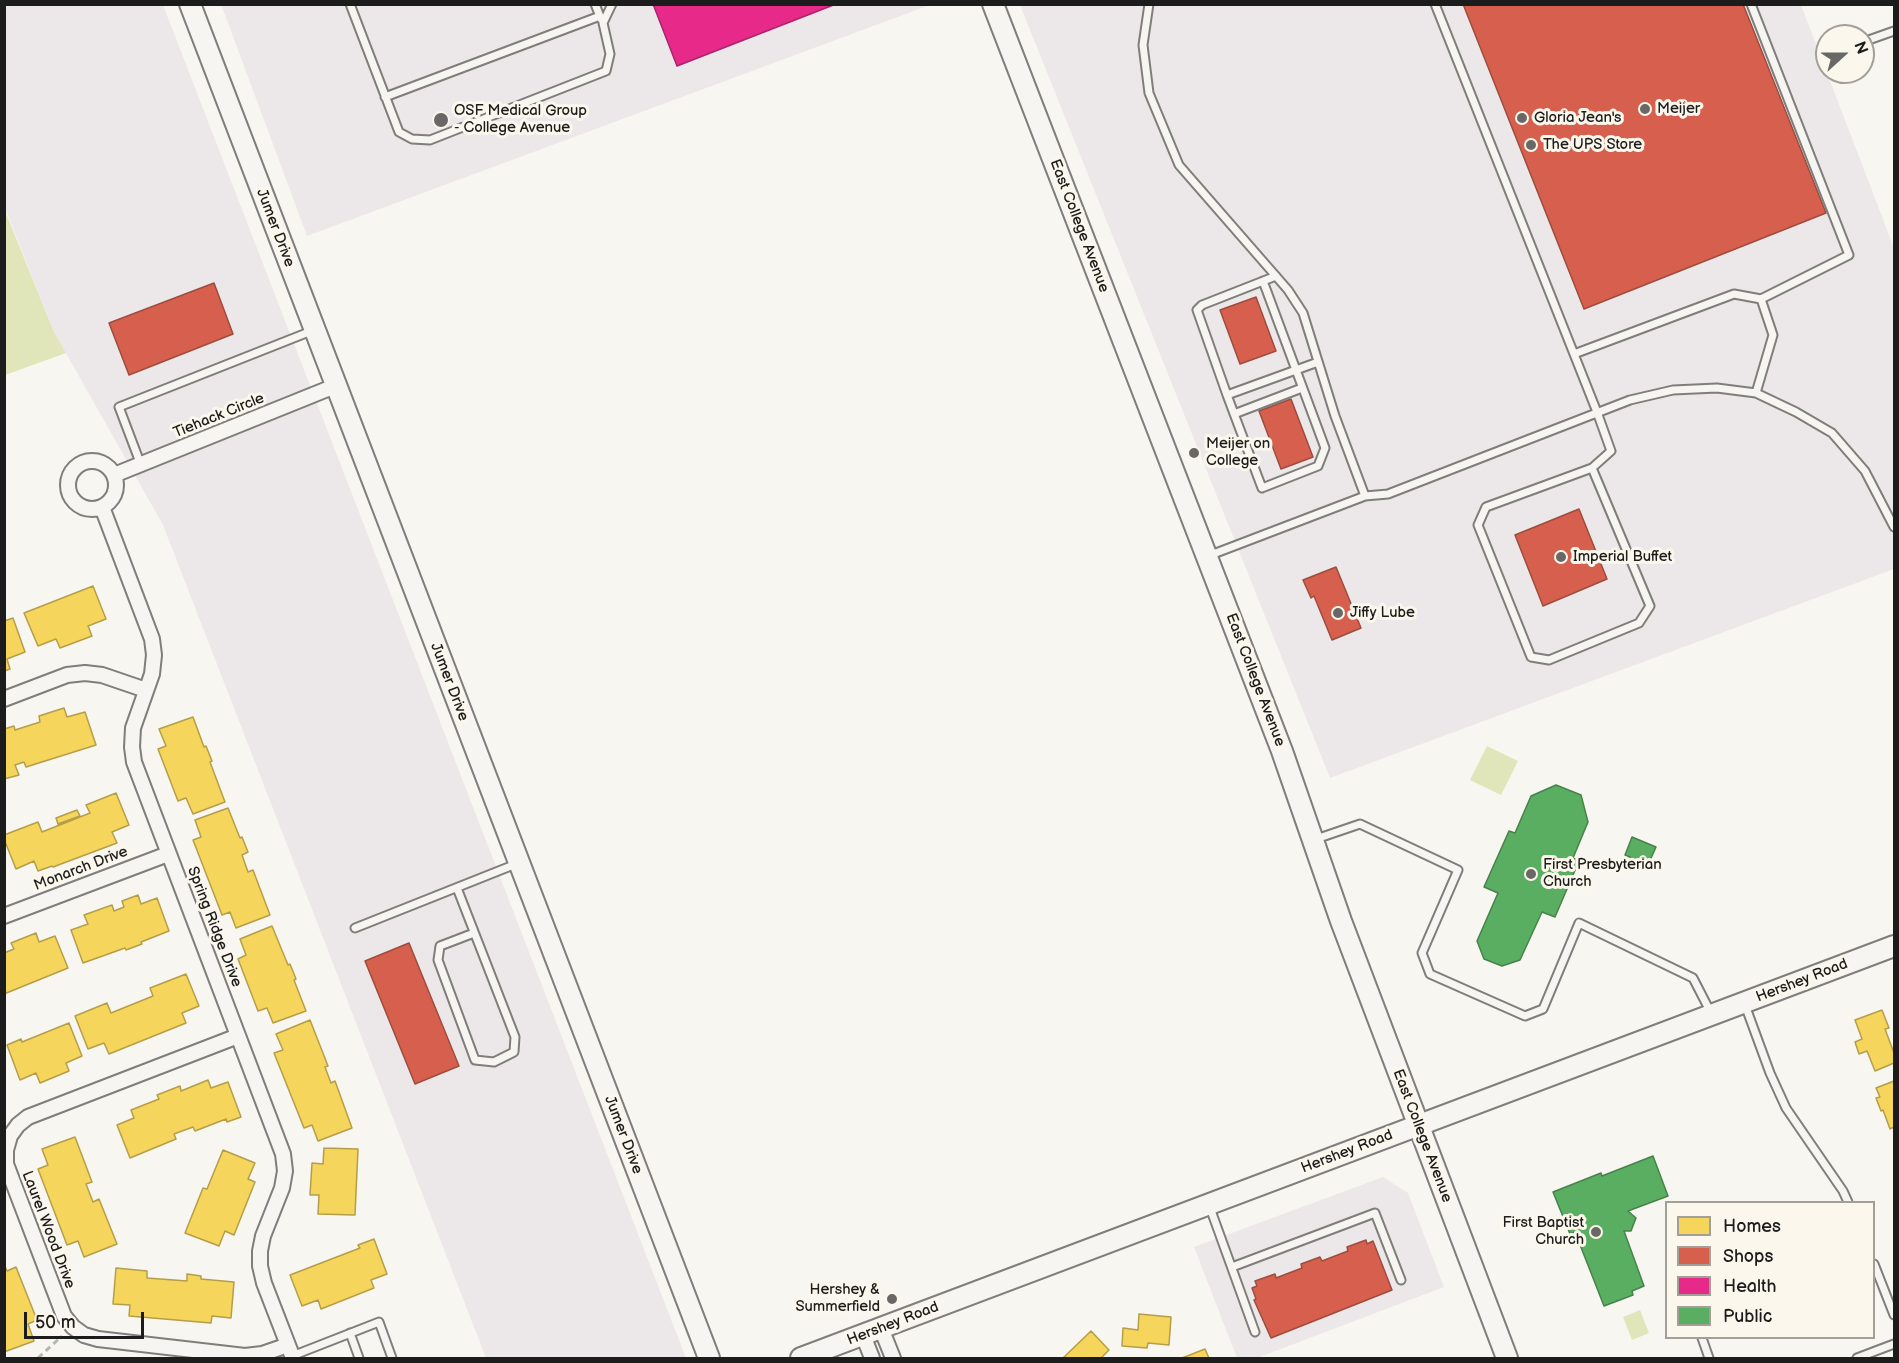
<!DOCTYPE html>
<style>
body{margin:0}
#map{position:relative;width:1899px;height:1363px;overflow:hidden;background:#f8f6f0;font-family:"Balsamiq Sans",sans-serif}
canvas{display:block}
.frame{position:absolute;inset:0;border:6px solid #1c1c1c;pointer-events:none}
.legend{position:absolute;left:1665px;top:1201px;width:210px;height:138px;box-sizing:border-box;background:#fbf7ec;border:2px solid #a29f99;margin:0;padding:8px 10px;list-style:none;font-size:18px;color:#1c1c1c}
.legend li{display:flex;align-items:center;gap:12px;height:30px}
.legend b{width:30px;border:2px solid #a29f99}
.north{position:absolute;left:1815px;top:24px;width:60px;height:60px;box-sizing:border-box;background:#fbf7ec;border:2px solid #a29f99;border-radius:50%;rotate:69deg;font-size:16px;font-weight:700;line-height:24px;text-align:center;color:#1c1c1c}
.north::after{content:'';display:block;margin:auto;width:21px;height:27px;background:#696866;clip-path:polygon(50% 0,100% 100%,50% 72%,0 100%)}
.scale{position:absolute;left:24px;top:1312px;width:120px;height:27px;box-sizing:border-box;border:3px solid #1c1c1c;border-top:0;padding-left:8px;font-size:18px;line-height:21px;white-space:nowrap;color:#1c1c1c;-webkit-text-stroke:4px #fbf7ec;paint-order:stroke}
</style>
<div id="map">
<canvas width="1899" height="1363"></canvas>
<div class="frame"></div>
<ul class="legend">
<li><b style="height:16px;background:#f6d55c"></b>Homes</li>
<li><b style="height:16px;background:#d6604d"></b>Shops</li>
<li><b style="height:16px;background:#e7298a"></b>Health</li>
<li><b style="height:16px;background:#5aae61"></b>Public</li>
</ul>
<div class="north">N</div>
<div class="scale">50 m</div>
</div>
<script>
const ctx = document.querySelector('canvas').getContext('2d');
ctx.lineJoin = 'round';
function fill(path, color) {
  ctx.fillStyle = color;
  ctx.fill(path, 'evenodd');
}
function poly(rows) {
  const path = new Path2D();
  for (const r of rows) {
    if (r.length === 3) {
      path.moveTo(r[0] + r[2], r[1]);
      path.arc(r[0], r[1], r[2], 0, 2 * Math.PI);
      continue;
    }
    path.moveTo(r[0], r[1]);
    for (let i = 2; i < r.length; i += 2) path.lineTo(r[i], r[i + 1]);
  }
  return path;
}
function trace(path, color, width, dash) {
  ctx.strokeStyle = color;
  ctx.lineWidth = width;
  ctx.lineCap = dash ? 'butt' : 'round';
  ctx.setLineDash(dash || []);
  ctx.stroke(path);
}
function label(font, color, halo, rows, align = 'center') {
  ctx.font = font + ' "Balsamiq Sans",sans-serif';
  ctx.lineWidth = 6;
  ctx.setLineDash([]);
  ctx.textBaseline = 'middle';
  ctx.strokeStyle = halo;
  ctx.fillStyle = color;
  for (const [text, x, y, turn = 0] of rows) {
    ctx.save();
    ctx.translate(x, y);
    ctx.rotate((+turn || 0) * Math.PI / 180);
    ctx.textAlign = isNaN(turn) ? turn : align;
    if (halo) ctx.strokeText(text, 0, 0);
    ctx.fillText(text, 0, 0);
    ctx.restore();
  }
}
const built = poly([
 [221,4,930,5,307,236],
 [5,5,163,5,686,1358,486,1358,163,525,53,330,5,208],
 [1020,5,1801,5,1894,248,1894,569,1330,778],
 [1383,1177,1408,1193,1444,1287,1257,1358,1237,1358,1194,1247]
]);
const green = poly([
 [4,208,53,330,66,353,5,375],
 [1487,746,1518,761,1501,795,1470,780],
 [1640,1310,1649,1333,1632,1340,1623,1317]
]);
const homes = poly([
 [93,586,106,619,88,626,92,636,60,648,56,639,38,646,24,613,93,586],
 [13,618,25,652,7,659,10,669,4,671,4,621,13,618],
 [64,708,67,717,85,712,96,745,26,767,24,762,15,765,19,775,4,779,4,729,14,726,15,730,40,722,39,716,64,708],
 [193,717,204,747,206,746,212,761,210,762,225,802,193,814,186,798,178,801,158,749,166,746,159,729,193,717],
 [116,793,129,825,112,832,117,843,53,867,52,866,38,871,34,861,16,869,4,839,4,835,38,822,42,832,90,813,86,805,116,793],
 [228,808,240,838,242,837,248,852,242,855,248,872,253,870,270,915,236,928,230,912,222,915,193,840,201,837,195,820,228,808],
 [77,810,80,816,58,824,56,818,77,810],
 [138,895,141,904,157,898,169,931,141,942,142,944,126,950,125,948,83,963,71,930,88,924,84,915,112,905,114,911,124,907,122,901,138,895],
 [272,926,288,965,290,964,296,979,294,980,306,1011,273,1023,267,1008,258,1011,238,959,246,955,240,939,272,926],
 [36,933,39,942,55,936,68,968,4,994,4,953,14,949,11,943,36,933],
 [186,974,199,1006,182,1013,186,1023,109,1054,104,1043,88,1049,75,1016,107,1003,111,1013,153,996,150,988,186,974],
 [1882,1010,1889,1028,1885,1029,1894,1053,1894,1063,1875,1071,1867,1051,1859,1054,1855,1042,1862,1039,1855,1020,1882,1010],
 [310,1020,328,1066,325,1067,331,1083,335,1081,352,1128,318,1141,312,1125,304,1128,274,1053,283,1050,276,1034,310,1020],
 [69,1023,82,1056,66,1063,69,1071,40,1083,36,1073,20,1080,7,1045,21,1039,22,1042,69,1023],
 [208,1080,211,1088,228,1082,241,1117,227,1122,226,1119,195,1131,193,1127,174,1134,176,1139,130,1158,117,1125,134,1118,131,1110,159,1099,157,1095,180,1086,181,1091,208,1080],
 [1894,1081,1894,1127,1890,1129,1883,1110,1881,1111,1876,1098,1880,1097,1876,1088,1894,1081],
 [75,1137,92,1182,86,1184,93,1202,99,1199,117,1244,84,1257,78,1241,67,1245,38,1169,48,1165,42,1149,75,1137],
 [324,1148,358,1149,355,1215,318,1214,319,1195,310,1195,312,1163,323,1164,324,1148],
 [223,1150,255,1163,248,1179,255,1182,234,1235,225,1231,219,1246,185,1233,203,1188,207,1189,223,1150],
 [374,1239,387,1274,371,1280,374,1288,321,1309,318,1300,302,1306,290,1275,360,1248,358,1245,374,1239],
 [4,1264,7,1271,16,1267,37,1320,28,1324,34,1341,4,1352,4,1264],
 [116,1268,147,1271,147,1278,187,1281,187,1274,201,1276,201,1279,234,1282,231,1318,212,1316,211,1323,129,1316,130,1305,113,1304,116,1268],
 [1139,1314,1171,1317,1169,1345,1148,1343,1147,1348,1122,1346,1123,1328,1138,1330,1139,1314],
 [1091,1331,1109,1350,1101,1358,1063,1358,1091,1331],
 [1205,1349,1209,1358,1182,1358,1205,1349]
]);
const shops = poly([
 [1463,4,1743,4,1826,213,1584,309,1463,4],
 [214,283,233,334,129,375,109,323,214,283],
 [1256,297,1276,351,1240,364,1220,310,1256,297],
 [1291,399,1313,457,1281,469,1259,411,1291,399],
 [1579,509,1607,579,1543,606,1515,535,1579,509],
 [1336,567,1361,628,1332,640,1314,596,1311,598,1303,580,1336,567],
 [409,943,459,1066,415,1084,365,961,409,943],
 [1366,1240,1367,1244,1373,1241,1392,1290,1271,1338,1254,1300,1256,1299,1252,1288,1257,1286,1255,1281,1275,1274,1276,1278,1302,1268,1301,1264,1320,1257,1322,1261,1348,1251,1347,1247,1366,1240]
]);
const health = poly([
 [653,4,836,4,677,66,653,4]
]);
const public = poly([
 [1556,785,1581,795,1588,822,1573,858,1579,861,1555,917,1542,912,1520,960,1502,966,1484,959,1477,941,1498,893,1484,887,1509,831,1515,833,1531,796,1556,785],
 [1632,837,1656,847,1648,865,1625,855,1632,837],
 [1653,1156,1668,1196,1628,1211,1636,1218,1631,1231,1624,1231,1644,1286,1632,1291,1633,1295,1604,1306,1575,1232,1570,1234,1553,1192,1601,1173,1602,1176,1653,1156]
]);
const path = poly([
 [38,1358,62,1336]
]);
const lane = poly([
 [350,4,399,132,412,139,430,140,606,71,610,54,603,23,612,4],
 [595,4,601,19],
 [1149,4,1143,45,1149,93,1179,165,1288,290,1303,313,1335,416,1365,496],
 [1435,4,1597,412,1611,451,1592,468,1486,507,1478,525,1531,657,1549,660,1639,623,1650,606,1592,468],
 [1751,4,1849,255,1761,299],
 [1863,42,1894,31],
 [385,97,600,16],
 [1276,276,1202,305,1197,310,1227,395,1318,362],
 [1574,354,1734,294,1761,299,1773,335,1756,393],
 [1227,395,1262,488,1318,466,1325,448,1263,281],
 [1234,414,1302,388],
 [141,465,119,407,314,330],
 [1208,556,1365,496,1388,494,1630,400,1673,390,1717,388,1756,393,1796,412,1832,433,1865,471,1894,527],
 [1316,839,1360,824,1458,870,1422,953,1430,974,1525,1016,1543,1009,1579,923,1693,978,1711,1013],
 [457,888,515,1037,514,1052,494,1062,475,1060,438,960,440,946,474,933],
 [355,928,516,864],
 [1745,1005,1770,1073,1786,1108,1843,1191,1848,1202],
 [1209,1205,1255,1332],
 [1874,1264,1894,1315],
 [1232,1267,1375,1213,1401,1280],
 [350,1333,359,1358],
 [1702,1338,1709,1358],
 [292,1356,379,1322,392,1358],
 [1857,1358,1894,1344]
]);
const street = poly([
 [92,485,24],
 [114,475,335,386],
 [102,507,152,639,154,655,152,674,133,728,132,747,134,762,283,1154,285,1171,282,1188,263,1236,260,1251,260,1266,264,1283,293,1358],
 [4,699,67,675,85,673,102,675,146,690],
 [4,916,168,854],
 [238,1036,28,1117,18,1125,10,1136,6,1150,6,1164,64,1316,73,1327,84,1335,98,1339,245,1356,262,1354,288,1345],
 [881,1328,893,1358],
 [863,1335,872,1358]
]);
const secondary = poly([
 [190,4,709,1358],
 [993,4,1282,751,1341,921,1507,1358],
 [801,1358,1894,946]
]);
const markers = [
 [1645,109,6,"#696866"],
 [1522,118,6,"#696866"],
 [441,120,8,"#696866"],
 [1531,145,6,"#696866"],
 [1194,453,6,"#696866"],
 [1561,557,6,"#696866"],
 [1338,613,6,"#696866"],
 [1531,874,6,"#696866"],
 [1596,1232,6,"#696866"],
 [892,1299,6,"#696866"]
];
const poiNames = [
 ["Meijer",1657,109],
 ["OSF Medical Group",454,111],
 ["- College Avenue",454,128],
 ["Gloria Jean's",1534,118],
 ["The UPS Store",1543,145],
 ["Meijer on",1206,444],
 ["College",1206,461],
 ["Imperial Buffet",1573,557],
 ["Jiffy Lube",1350,613],
 ["First Presbyterian",1543,865],
 ["Church",1543,882],
 ["First Baptist",1584,1223,"right"],
 ["Church",1584,1240,"right"],
 ["Hershey &",880,1290,"right"],
 ["Summerfield",880,1307,"right"]
];
const streetNames = [
 ["East College Avenue",1079,226,69],
 ["Jumer Drive",275,228,69],
 ["Tiehack Circle",219,416,-22],
 ["East College Avenue",1255,680,69],
 ["Jumer Drive",449,682,69],
 ["Monarch Drive",81,869,-21],
 ["Spring Ridge Drive",214,927,69],
 ["Hershey Road",1802,981,-21],
 ["Jumer Drive",623,1135,69],
 ["East College Avenue",1422,1136,69],
 ["Hershey Road",1347,1152,-21],
 ["Laurel Wood Drive",48,1230,69],
 ["Hershey Road",893,1324,-21]
];
fill(built, '#ece8e9');
fill(green, '#e0e6b9');
fill(homes, '#f6d55c');
trace(homes, '#b59e49', 1.5);
fill(shops, '#d6604d');
trace(shops, '#9e4c3e', 1.5);
fill(health, '#e7298a');
trace(health, '#aa2569', 1.5);
fill(public, '#5aae61');
trace(public, '#47824c', 1.5);
trace(lane, '#7f7e7b', 11);
trace(street, '#7f7e7b', 18);
trace(secondary, '#7f7e7b', 24);
trace(path, '#b7b6b4', 3, [6, 4.5]);
trace(lane, '#f6f5f1', 7);
trace(street, '#f6f5f1', 14);
trace(secondary, '#f6f5f1', 20);
for (const [x, y, r, color] of markers) {
  const dot = new Path2D();
  dot.arc(x, y, r, 0, 2 * Math.PI);
  ctx.fillStyle = color;
  ctx.fill(dot);
  trace(dot, '#fbf7ec', 2);
}
label('15px', '#1c1c1c', '#fbf7ec', poiNames, 'left');
label('15px', '#1c1c1c', '#fbf7ec', streetNames);
</script>
